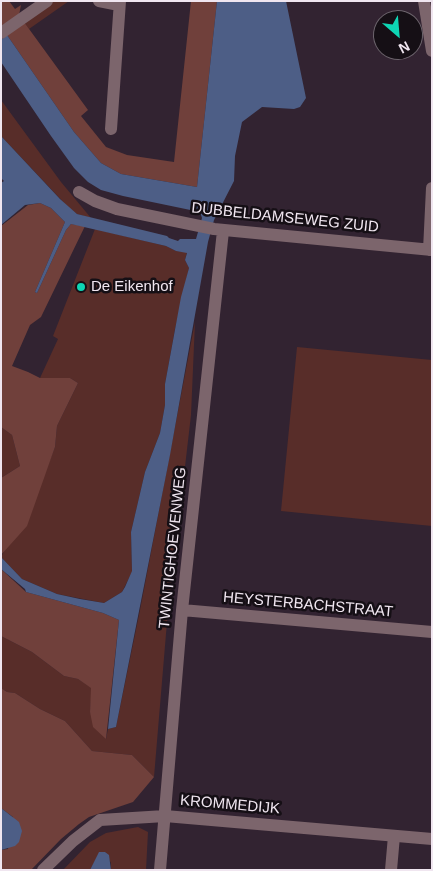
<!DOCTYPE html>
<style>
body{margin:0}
#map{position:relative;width:433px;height:871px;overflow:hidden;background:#322331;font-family:Arial,sans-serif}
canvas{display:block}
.frame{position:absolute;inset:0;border:2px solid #f0e6f0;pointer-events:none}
.north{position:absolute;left:373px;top:10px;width:50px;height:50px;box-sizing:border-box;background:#150f15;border:1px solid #6d656d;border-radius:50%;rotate:153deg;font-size:14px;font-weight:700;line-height:20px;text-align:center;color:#f0e6f0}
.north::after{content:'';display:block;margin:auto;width:18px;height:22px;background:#0ed5b4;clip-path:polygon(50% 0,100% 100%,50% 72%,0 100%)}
</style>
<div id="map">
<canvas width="433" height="871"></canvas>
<div class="frame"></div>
<div class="north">N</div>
</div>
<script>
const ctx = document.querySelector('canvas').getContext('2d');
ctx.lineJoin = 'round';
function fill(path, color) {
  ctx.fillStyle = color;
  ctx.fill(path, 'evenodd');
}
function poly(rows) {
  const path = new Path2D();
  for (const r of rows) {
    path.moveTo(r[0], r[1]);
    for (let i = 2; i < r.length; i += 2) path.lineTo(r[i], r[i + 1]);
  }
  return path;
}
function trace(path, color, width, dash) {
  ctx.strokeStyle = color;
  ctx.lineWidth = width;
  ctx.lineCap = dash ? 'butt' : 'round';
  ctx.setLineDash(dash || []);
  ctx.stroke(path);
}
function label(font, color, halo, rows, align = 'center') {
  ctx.font = font + ' Arial,sans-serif';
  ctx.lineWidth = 5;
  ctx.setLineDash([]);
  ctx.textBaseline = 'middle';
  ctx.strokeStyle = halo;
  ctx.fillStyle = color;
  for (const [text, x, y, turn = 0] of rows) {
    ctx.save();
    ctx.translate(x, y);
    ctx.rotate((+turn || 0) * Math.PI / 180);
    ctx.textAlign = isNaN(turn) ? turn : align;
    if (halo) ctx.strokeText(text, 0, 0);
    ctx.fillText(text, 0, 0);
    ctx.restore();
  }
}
const green = poly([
 [54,1,69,1,29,29,24,22],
 [1,100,61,182,91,218,77,214,67,206,1,136],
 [95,229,166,246,176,251,187,252,185,260,189,268,175,329,165,384,165,405,160,433,145,472,131,532,132,572,122,592,104,603,57,594,22,579,1,557,42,481,55,447,57,426,78,383,70,378,40,378,58,339,53,336],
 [195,322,191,415,167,622,154,777,132,755,92,751,65,721,40,709,15,693,7,692,1,688,1,636,32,652,64,676,78,679,92,688,90,712,106,739,108,729,116,727,140,610],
 [297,347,432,360,432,526,281,511],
 [1,427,12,435,20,466,1,478],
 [138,827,148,832,146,870,111,870,111,863,105,852,100,852,90,870,63,870,90,842,106,833]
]);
const forest = poly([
 [1,1,9,1,15,9,21,5,19,15,1,26],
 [191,1,217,1,197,187,121,174,101,163,74,132,7,35,24,22,88,110,81,116,106,147,127,155,174,162],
 [40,203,51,208,65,222,35,292,37,293,66,230,71,224,85,226,41,317,30,325,12,366,28,372,40,378,70,378,78,383,57,426,55,447,27,526,1,555,1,478,20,466,12,435,1,427,1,226,28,205],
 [1,569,26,592,103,613,119,620,106,739,93,727,90,712,91,688,78,679,64,676,32,652,1,636],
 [1,688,7,692,15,693,40,709,65,721,92,751,132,755,154,777,133,802,89,817,79,824,61,839,31,870,1,870,1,850,8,849,13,817,1,808]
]);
const water = poly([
 [217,1,286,1,306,98,300,107,294,109,262,107,242,122,235,156,234,181,214,220,208,242,170,455,116,727,108,729,119,620,103,613,26,592,25,589,1,569,1,557,22,579,57,594,80,599,104,603,122,592,125,587,132,571,131,532,145,472,160,433,165,405,165,384,181,297,189,268,185,260,187,253,176,251,166,246,71,224,66,230,37,293,35,292,65,222,51,208,40,203,25,205,1,225,1,183,4,181,1,178,1,136,60,199,77,214,167,236,169,238,178,241,180,239,196,239,202,218,200,212,123,196,101,190,88,182,74,168,51,136,1,62,1,40,7,35,74,132,101,163,121,174,197,187],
 [1,808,19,822,22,831,19,842,15,846,1,850],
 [99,852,105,852,109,855,111,870,90,870]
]);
const street = poly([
 [99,1,119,5],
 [424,1,432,51],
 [1,33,47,1],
 [111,129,120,1],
 [79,192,95,201,117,209,214,229,432,250],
 [429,250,432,188],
 [182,610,432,632],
 [43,870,73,841,100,820,165,816,432,839],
 [160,870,182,610,223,231],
 [391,870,394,836]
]);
const markers = [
 [81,287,5,"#0ed5b4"]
];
const streetNames = [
 ["DUBBELDAMSEWEG ZUID",285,218,6],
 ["TWINTIGHOEVENWEG",173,548,-84],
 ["HEYSTERBACHSTRAAT",308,605,5],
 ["KROMMEDIJK",230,805,5]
];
const poiNames = [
 ["De Eikenhof",91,287]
];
fill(green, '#582d29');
fill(forest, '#70403b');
fill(water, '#4d5e86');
trace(street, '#7c656c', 12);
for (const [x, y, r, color] of markers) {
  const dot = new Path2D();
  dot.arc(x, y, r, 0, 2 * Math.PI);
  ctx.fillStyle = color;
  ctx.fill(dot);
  trace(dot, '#150f15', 2);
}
label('15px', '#f0e6f0', '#150f15', streetNames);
label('15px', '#f0e6f0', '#150f15', poiNames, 'left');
</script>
